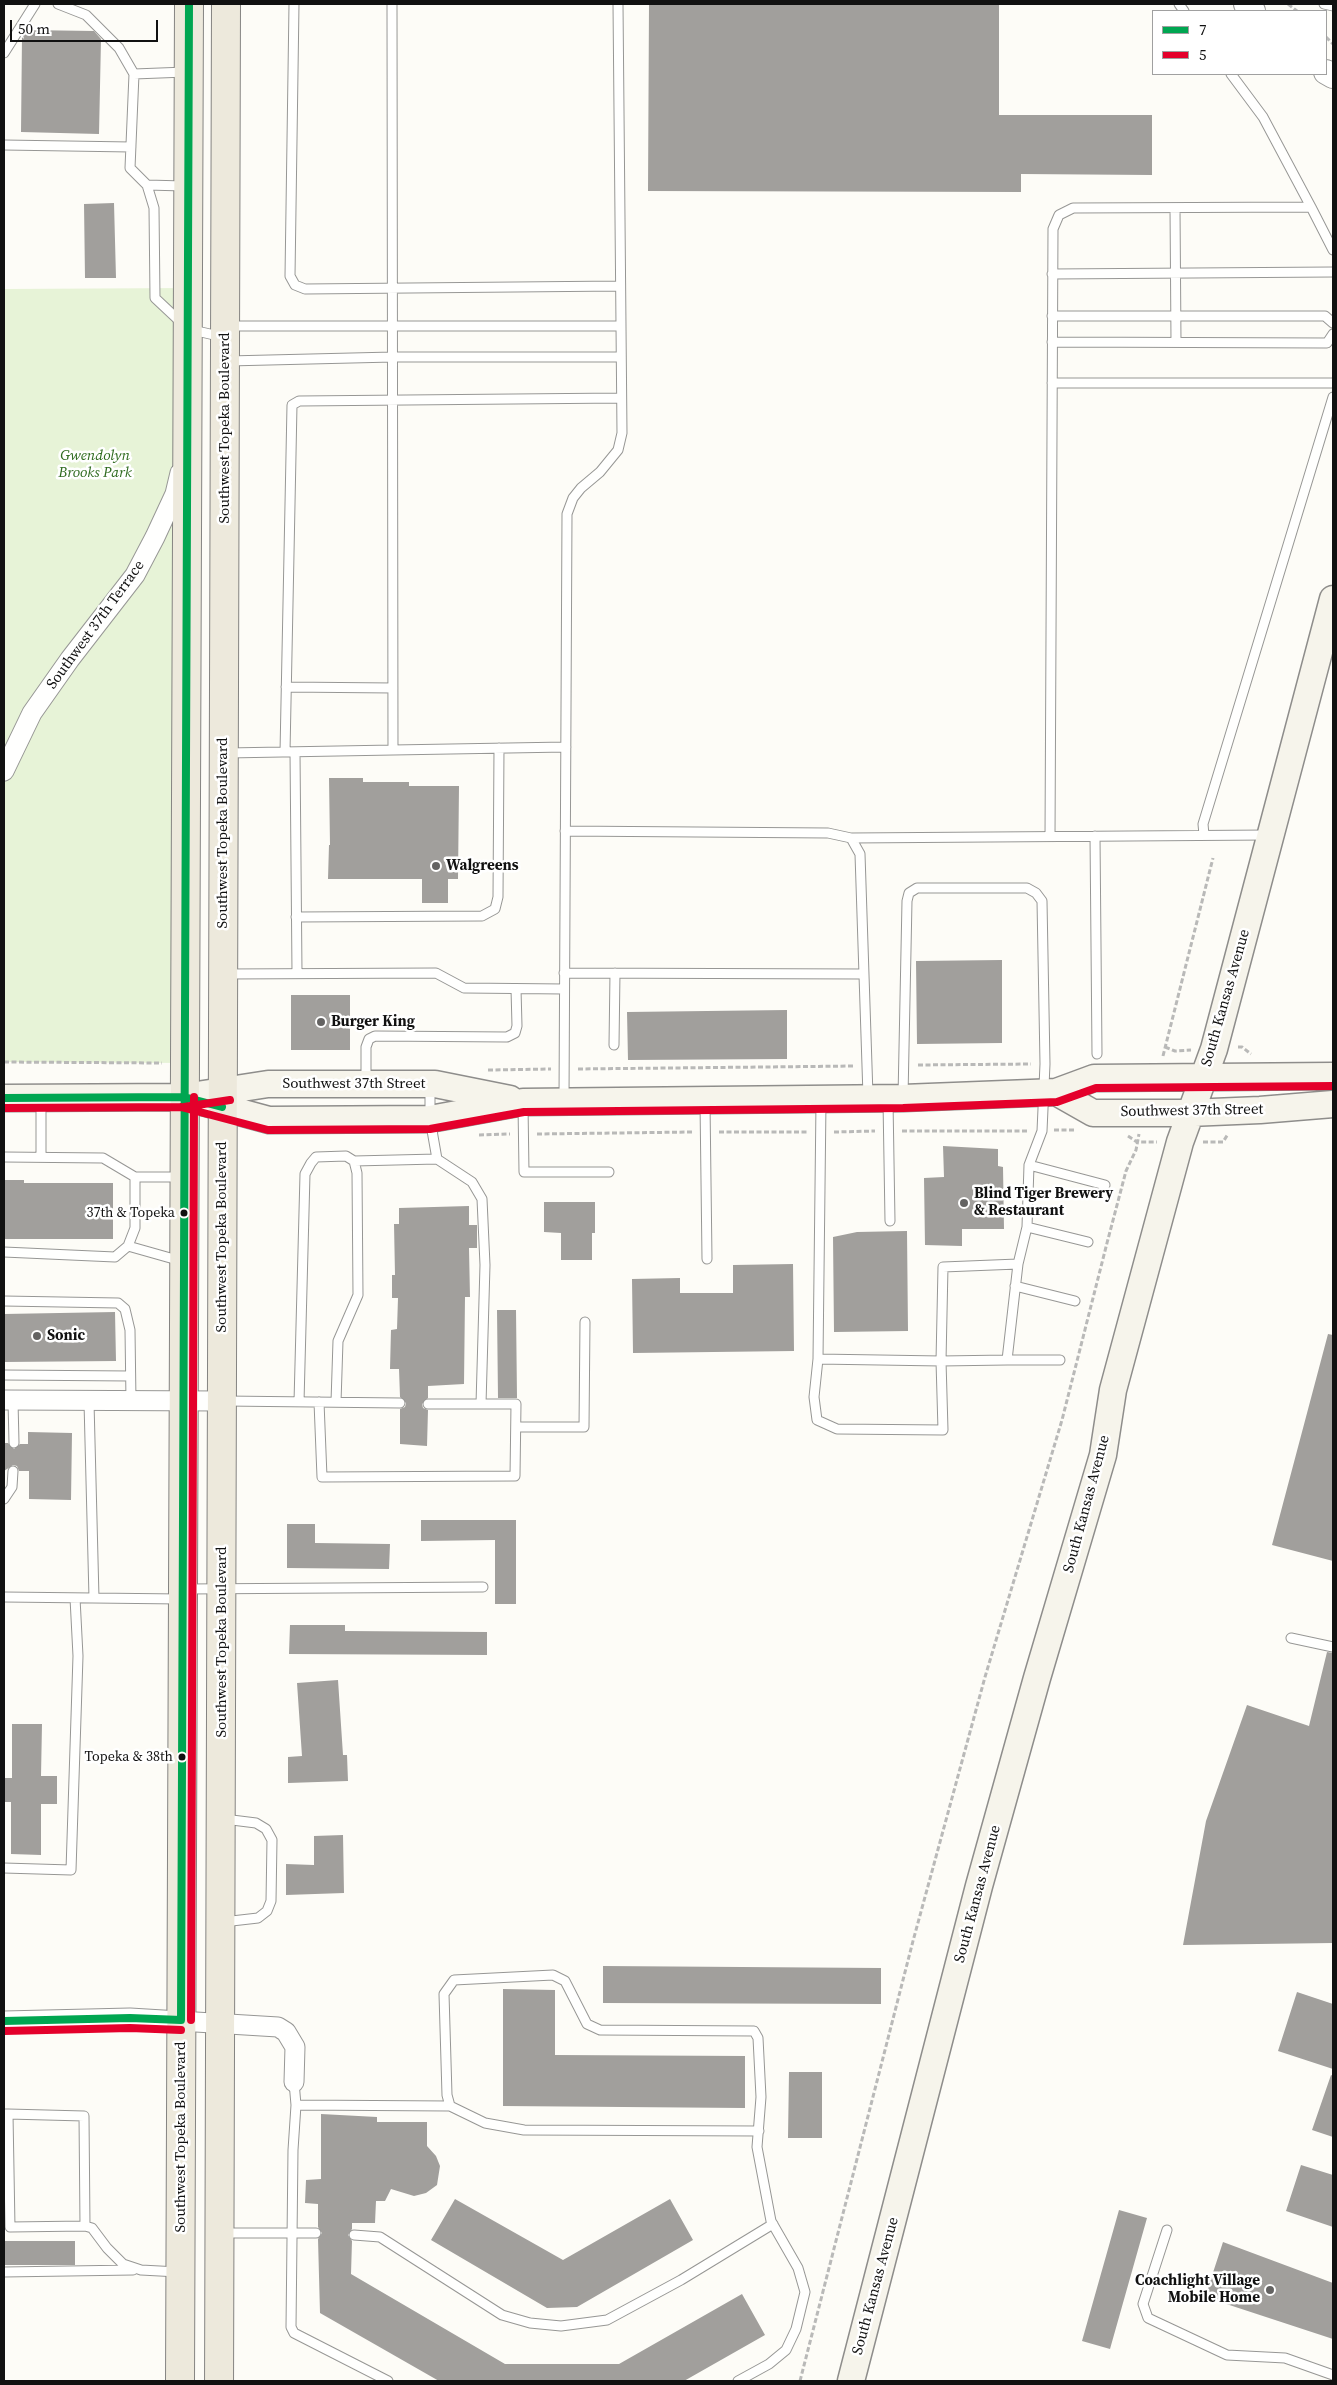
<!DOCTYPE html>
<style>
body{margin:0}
#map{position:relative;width:1337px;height:2385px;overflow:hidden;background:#fdfcf7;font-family:"Source Serif 4",serif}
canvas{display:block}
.frame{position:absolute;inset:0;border:5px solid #111;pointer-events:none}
.legend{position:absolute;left:1152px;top:10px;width:175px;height:65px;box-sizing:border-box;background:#fff;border:1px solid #a0a0a0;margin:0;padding:6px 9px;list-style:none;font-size:15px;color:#111}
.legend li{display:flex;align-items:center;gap:10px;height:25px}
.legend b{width:25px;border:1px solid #a0a0a0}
.scale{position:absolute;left:10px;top:20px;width:148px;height:22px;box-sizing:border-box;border:2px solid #111;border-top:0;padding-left:6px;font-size:15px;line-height:18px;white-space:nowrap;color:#111;-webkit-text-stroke:4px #fff;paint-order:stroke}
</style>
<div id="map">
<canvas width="1337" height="2385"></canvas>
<div class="frame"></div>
<ul class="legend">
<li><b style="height:6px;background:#00a651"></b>7</li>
<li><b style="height:6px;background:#e4002b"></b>5</li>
</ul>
<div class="scale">50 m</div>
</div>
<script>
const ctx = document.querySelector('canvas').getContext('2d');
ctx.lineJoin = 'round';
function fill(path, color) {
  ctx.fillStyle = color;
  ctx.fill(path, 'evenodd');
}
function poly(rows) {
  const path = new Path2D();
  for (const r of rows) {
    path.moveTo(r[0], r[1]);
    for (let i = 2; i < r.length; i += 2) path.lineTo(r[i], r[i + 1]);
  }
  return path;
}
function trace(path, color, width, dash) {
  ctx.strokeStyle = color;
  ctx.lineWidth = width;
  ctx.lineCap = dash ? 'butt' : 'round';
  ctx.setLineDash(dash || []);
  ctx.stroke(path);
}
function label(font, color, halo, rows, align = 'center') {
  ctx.font = font + ' "Source Serif 4",serif';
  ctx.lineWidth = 5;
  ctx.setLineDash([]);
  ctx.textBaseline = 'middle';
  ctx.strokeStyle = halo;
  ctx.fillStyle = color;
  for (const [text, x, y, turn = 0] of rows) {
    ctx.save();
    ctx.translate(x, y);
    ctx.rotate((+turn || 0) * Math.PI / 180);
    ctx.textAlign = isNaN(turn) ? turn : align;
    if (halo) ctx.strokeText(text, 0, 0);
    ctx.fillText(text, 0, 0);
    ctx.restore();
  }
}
const green = poly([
 [188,288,184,1063,4,1062,4,289]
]);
const building = poly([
 [649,4,999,4,999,115,1152,115,1152,175,1021,174,1021,192,648,191],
 [26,30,94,31,101,39,99,134,21,132,22,36],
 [114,203,116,278,85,278,84,204],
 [329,778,363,778,363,782,409,782,409,786,459,786,458,879,448,879,448,903,422,903,422,879,328,879,329,845,330,845],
 [1002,960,1002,1043,917,1044,916,961],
 [291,995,350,995,350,1050,291,1050],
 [787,1010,787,1059,628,1060,627,1012],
 [943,1146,998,1149,998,1166,1003,1167,1004,1229,962,1229,962,1246,925,1245,924,1178,944,1177],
 [4,1180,24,1180,24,1183,113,1183,113,1239,4,1239],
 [544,1202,595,1202,595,1233,592,1233,592,1260,561,1260,561,1233,544,1232],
 [469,1206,469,1225,477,1225,477,1248,469,1248,470,1297,465,1297,464,1384,428,1386,428,1398,422,1404,423,1408,428,1410,427,1446,400,1444,400,1409,405,1407,406,1403,400,1397,399,1369,390,1369,391,1330,397,1329,398,1298,392,1298,392,1275,395,1275,394,1224,399,1224,399,1208],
 [907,1231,908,1331,834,1332,833,1237,857,1232],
 [793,1264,794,1351,633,1353,632,1279,680,1278,680,1293,733,1293,733,1265],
 [497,1310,516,1310,517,1398,498,1398],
 [115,1312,116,1361,4,1362,4,1314],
 [1328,1334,1333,1335,1333,1561,1272,1545],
 [28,1432,72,1433,71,1500,29,1499,29,1471,19,1471,17,1466,13,1465,4,1471,4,1443,8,1443,14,1449,20,1444,28,1444],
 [421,1520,516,1520,516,1604,495,1604,495,1540,421,1541],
 [287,1524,315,1524,315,1543,390,1544,389,1569,287,1568],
 [290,1625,345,1625,345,1631,487,1632,487,1655,289,1654],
 [1327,1652,1333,1653,1333,1943,1183,1945,1206,1821,1247,1705,1309,1726],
 [338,1680,343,1755,347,1755,348,1781,288,1783,288,1757,302,1756,297,1683],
 [12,1724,42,1724,41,1776,57,1776,57,1804,41,1804,41,1855,11,1854,11,1802,4,1802,4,1778,12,1778],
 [343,1835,344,1893,286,1895,286,1864,314,1865,314,1836],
 [603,1966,881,1968,881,2004,603,2003],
 [503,1989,555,1990,555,2055,745,2056,745,2108,503,2106],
 [1297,1992,1333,2004,1333,2069,1278,2051],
 [789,2072,822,2072,822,2138,788,2138],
 [1331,2075,1333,2076,1333,2137,1312,2130],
 [321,2114,377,2117,377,2122,427,2122,427,2146,436,2156,440,2166,437,2185,426,2193,414,2196,391,2189,385,2201,376,2201,375,2223,352,2223,352,2229,348,2235,352,2241,351,2274,505,2364,619,2364,742,2294,765,2335,684,2381,439,2381,320,2313,318,2239,322,2233,318,2227,318,2204,305,2203,306,2180,321,2179],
 [1301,2165,1333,2175,1333,2227,1286,2211],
 [455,2199,563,2260,670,2199,693,2240,577,2307,547,2308,431,2240],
 [1119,2210,1147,2218,1110,2349,1082,2341],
 [4,2241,75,2241,75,2265,4,2265],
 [1223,2242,1333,2283,1333,2339,1205,2297]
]);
const path = poly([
 [1288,4,1297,11],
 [1326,37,1333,44],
 [1165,1047,1175,1051,1191,1050],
 [1238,1047,1242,1047,1251,1054],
 [1163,1056,1213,858],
 [4,1062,162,1063],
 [918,1065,1031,1064],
 [578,1069,854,1066],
 [488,1070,551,1069],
 [1054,1130,1075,1130],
 [902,1131,1028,1131],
 [719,1132,808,1132],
 [834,1132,875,1131],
 [537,1134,693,1132],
 [479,1135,510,1134],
 [1128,1136,1137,1142,1157,1142],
 [1203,1142,1223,1142,1228,1134],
 [800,2381,913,1941,985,1677,1062,1420,1107,1243,1126,1171,1136,1150,1139,1134]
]);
const service = poly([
 [58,4,86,15,119,48,134,74,186,72],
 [294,4,290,276,295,285,305,289,620,286],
 [1179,4,1184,11],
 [1324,4,1333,6],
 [4,53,35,4],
 [134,74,130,168,147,185,184,186],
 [1231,74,1263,117,1311,207],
 [4,145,131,147],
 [147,185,154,208,155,298,188,329,223,337],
 [1175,208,1176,342],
 [1052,274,1333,272],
 [1052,316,1325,316,1333,323],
 [228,326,621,326],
 [1052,342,1327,343,1333,334],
 [228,361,393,357,621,357],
 [1052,383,1333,383],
 [286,687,393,688],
 [393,750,566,747],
 [285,752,292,405,299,401,621,398],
 [295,752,297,973],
 [227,753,393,750,392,4],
 [565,831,828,833,851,838,860,854,868,1096],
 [1204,835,1203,824,1333,397],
 [1050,836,1053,229,1059,215,1073,208,1311,207,1333,250],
 [1095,836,1097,1054],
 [851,838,1268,835],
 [296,917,482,916,495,909,498,897,499,748],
 [564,973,864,974],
 [226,974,436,973,464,988,564,989],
 [614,1045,615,973],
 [366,1081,366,1047,369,1039,375,1036,507,1037,515,1033,517,1026,516,989],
 [430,1085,430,1119,437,1159],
 [903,1097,907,901,909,893,917,888,1027,888,1036,893,1042,901,1045,1064,1042,1131,1029,1165,1027,1227,1018,1264,1007,1360,941,1361,943,1267,1018,1264],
 [564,1099,567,514,573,498,581,488,600,472,618,450,622,433,618,4],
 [41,1100,41,1157],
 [888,1101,890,1221],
 [705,1103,707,1259],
 [523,1105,524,1172,609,1172],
 [4,1157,103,1158,135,1177,181,1177],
 [354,1161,437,1159,472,1182,482,1199,485,1265,481,1404],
 [1029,1165,1105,1185],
 [1027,1227,1088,1242],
 [128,1246,181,1261],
 [4,1252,115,1257,128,1246,135,1228,135,1177],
 [1015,1286,1075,1301],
 [4,1301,118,1303,125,1309,130,1330,131,1401],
 [818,1359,814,1397,817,1420,837,1429,943,1430,941,1361,818,1359,821,1102],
 [1007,1360,1060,1360],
 [4,1375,130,1376],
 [13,1401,14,1443],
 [225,1401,400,1403],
 [89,1402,94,1598],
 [299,1402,305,1174,311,1163,316,1157,346,1156,354,1161,357,1173,358,1295,338,1341,336,1402],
 [319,1402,322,1477,515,1476,516,1404,428,1404],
 [516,1427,584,1427,585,1322],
 [4,1499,12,1487,13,1471],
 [186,1589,483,1587],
 [4,1597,181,1599],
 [1291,1638,1333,1647],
 [4,1868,71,1870,78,1656,75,1598],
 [223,1922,258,1918,267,1911,271,1901,272,1840,266,1829,256,1823,224,1819],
 [294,2082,296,2105,450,2106,447,2095,444,1994,454,1980,553,1975,565,1981,587,2024,600,2030,754,2031,758,2038,761,2097,757,2147,771,2221,798,2268,805,2292,796,2329,786,2350,769,2364,738,2381],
 [296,2105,293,2150,291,2327,294,2333,388,2381],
 [450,2106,485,2123,524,2130,759,2131],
 [4,2114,8,2114,10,2227,85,2226,92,2228,107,2248,123,2264,141,2270,178,2272],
 [8,2114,84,2116,85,2226],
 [1167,2230,1143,2304,1148,2318,1227,2355,1285,2358,1333,2375],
 [222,2233,316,2233],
 [354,2235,380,2237,502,2315,530,2323,561,2326,607,2320,681,2280,773,2224],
 [4,2272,133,2270]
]);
const minor = poly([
 [4,771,32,713,70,659,135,575,155,537,175,494,180,473],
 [4,1400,222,1401],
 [4,2021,130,2018,278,2027,286,2032,295,2047,294,2082]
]);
const tertiary = poly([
 [1246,4,1253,11],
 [1326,72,1333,76]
]);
const secondary = poly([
 [1056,1092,1093,1113,1189,1113,1260,1110,1333,1104],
 [184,1097,269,1120,430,1119,523,1102,903,1098,1056,1092,1094,1078,1333,1076],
 [4,1098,184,1097,268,1084,435,1084,510,1099],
 [851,2381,979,1886,1037,1678,1103,1455,1113,1390,1180,1142,1214,1049,1333,599]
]);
const primary = poly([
 [180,2381,189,4],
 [219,2381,226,4]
]);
const bus1 = poly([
 [4,1098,184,1097,222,1107],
 [181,2020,189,4],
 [4,2021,130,2018,181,2020]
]);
const bus2 = poly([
 [181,1107,268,1130,430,1129,524,1112,903,1108,1057,1102,1096,1088,1333,1086],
 [4,1108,184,1107,230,1100],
 [191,2020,194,1097],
 [4,2031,130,2028,181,2030]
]);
const markers = [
 [436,866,5,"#646362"],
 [321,1022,5,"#646362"],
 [964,1203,5,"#646362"],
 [184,1213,4.5,"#111"],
 [37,1336,5,"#646362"],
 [182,1757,4.5,"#111"],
 [1270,2290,5,"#646362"]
];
const busNames = [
 ["37th & Topeka",175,1213],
 ["Topeka & 38th",173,1757]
];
const streetNames = [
 ["Southwest Topeka Boulevard",225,428,-90],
 ["Southwest 37th Terrace",96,625,-54],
 ["Southwest Topeka Boulevard",223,833,-90],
 ["South Kansas Avenue",1226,998,-74],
 ["Southwest 37th Street",354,1084],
 ["Southwest 37th Street",1192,1111,-1],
 ["Southwest Topeka Boulevard",222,1237,-90],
 ["South Kansas Avenue",1087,1504,-75],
 ["Southwest Topeka Boulevard",222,1642,-90],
 ["South Kansas Avenue",978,1894,-75],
 ["Southwest Topeka Boulevard",181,2137,-90],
 ["South Kansas Avenue",876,2286,-75]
];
const parkNames = [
 ["Gwendolyn",95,456],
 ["Brooks Park",95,473]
];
const poiNames = [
 ["Walgreens",446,866],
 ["Burger King",331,1022],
 ["Blind Tiger Brewery",974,1194],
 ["& Restaurant",974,1211],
 ["Sonic",47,1336],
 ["Coachlight Village",1260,2281,"right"],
 ["Mobile Home",1260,2298,"right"]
];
fill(green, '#e7f3d7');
fill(building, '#a19f9c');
trace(service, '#979795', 11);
trace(minor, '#979795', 21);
trace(tertiary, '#979795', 26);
trace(secondary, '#8e8d8b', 29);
trace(primary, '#858482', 30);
trace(path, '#b9b9b8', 3, [5, 2.5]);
trace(service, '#fffffe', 9);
trace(minor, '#fffffe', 19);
trace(tertiary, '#fffffe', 24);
trace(secondary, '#f6f4eb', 26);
trace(primary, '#ede9dc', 28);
trace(bus1, '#00a651', 8);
trace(bus2, '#e4002b', 8);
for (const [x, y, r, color] of markers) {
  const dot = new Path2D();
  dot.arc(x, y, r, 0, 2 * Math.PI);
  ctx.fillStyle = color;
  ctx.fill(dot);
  trace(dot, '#fff', 2);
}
label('14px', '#111', '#fff', busNames, 'right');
label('15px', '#111', '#fff', streetNames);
label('italic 15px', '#2f6b1f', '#fff', parkNames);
label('bold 15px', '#111', '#fff', poiNames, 'left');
</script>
